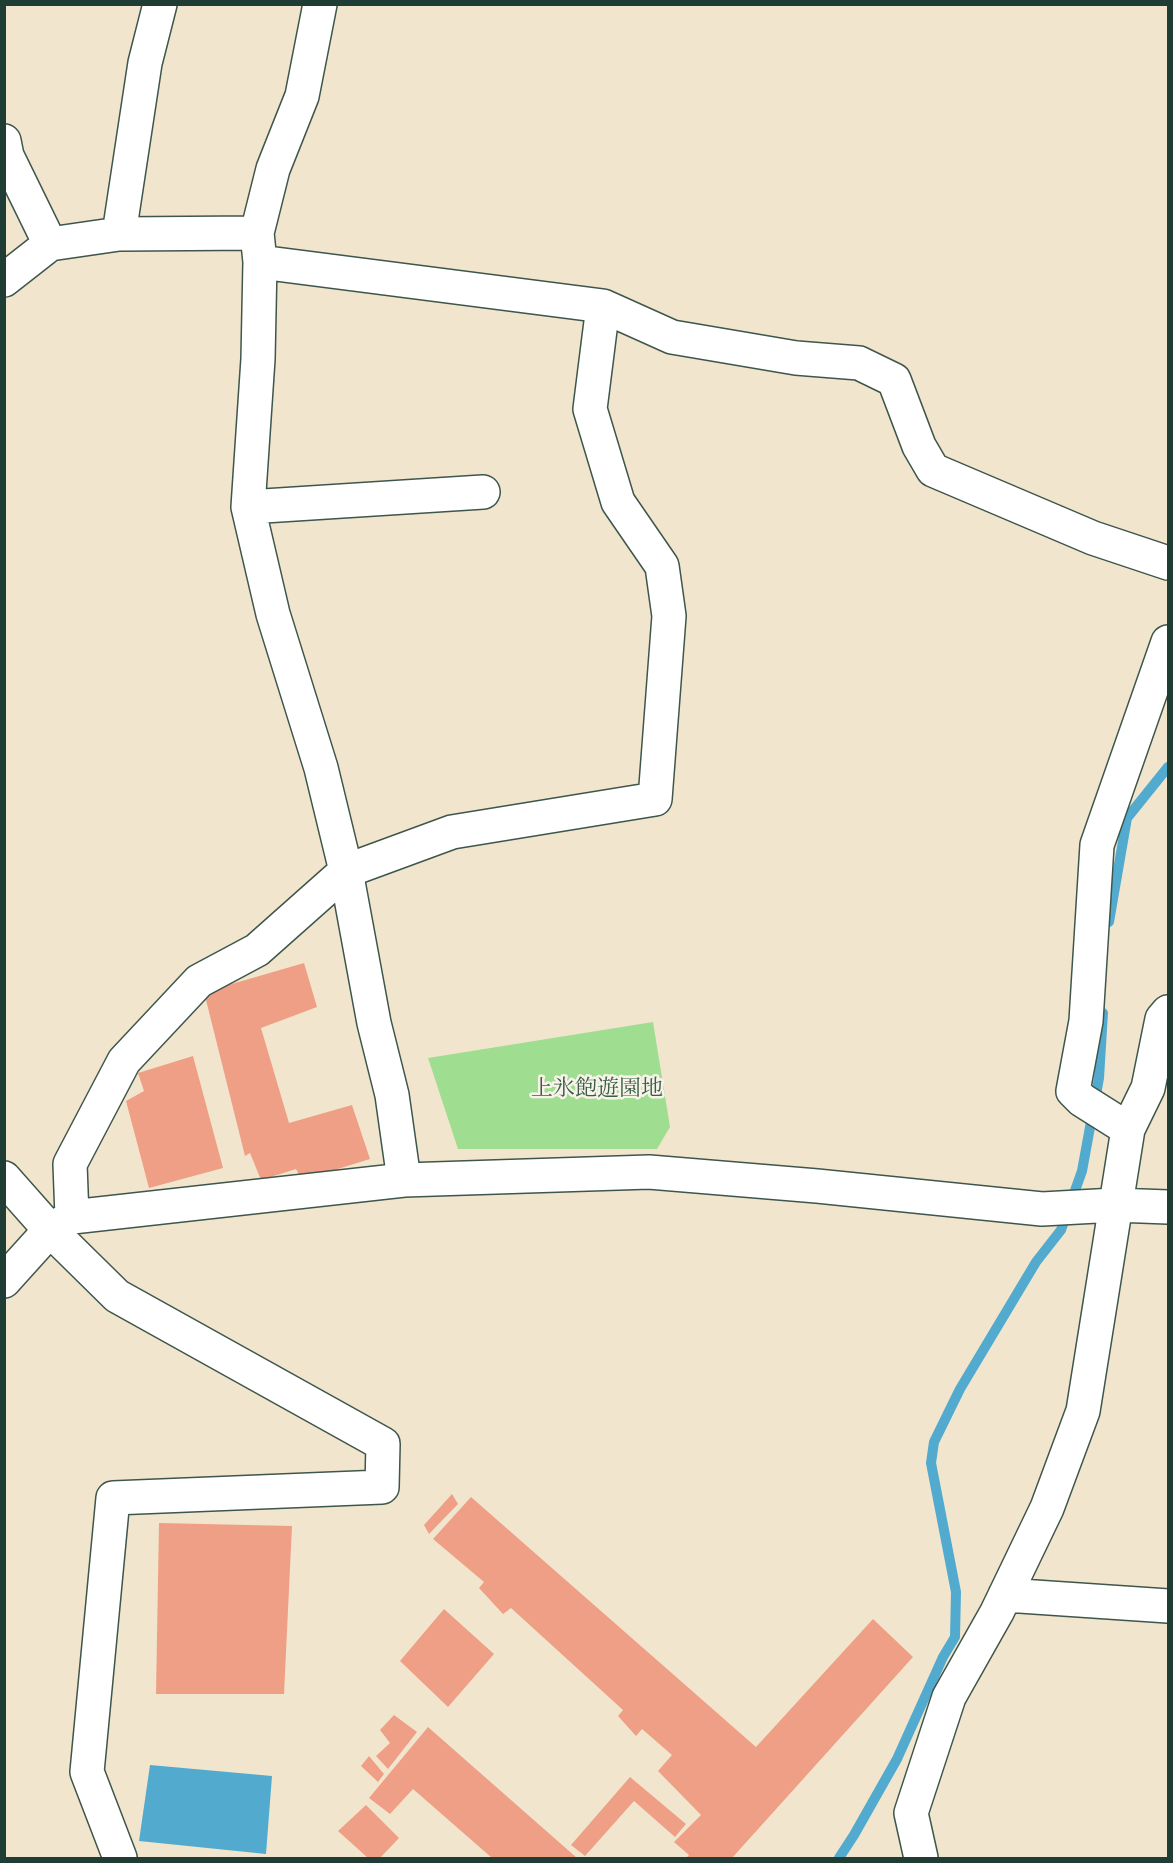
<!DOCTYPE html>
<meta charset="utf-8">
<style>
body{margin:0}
#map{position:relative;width:1173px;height:1863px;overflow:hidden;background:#f1e6cd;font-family:"IM FELL DW Pica",serif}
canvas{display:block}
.frame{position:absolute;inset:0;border:6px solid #1f3d34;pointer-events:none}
</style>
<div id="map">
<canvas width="1173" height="1863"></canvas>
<div class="frame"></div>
</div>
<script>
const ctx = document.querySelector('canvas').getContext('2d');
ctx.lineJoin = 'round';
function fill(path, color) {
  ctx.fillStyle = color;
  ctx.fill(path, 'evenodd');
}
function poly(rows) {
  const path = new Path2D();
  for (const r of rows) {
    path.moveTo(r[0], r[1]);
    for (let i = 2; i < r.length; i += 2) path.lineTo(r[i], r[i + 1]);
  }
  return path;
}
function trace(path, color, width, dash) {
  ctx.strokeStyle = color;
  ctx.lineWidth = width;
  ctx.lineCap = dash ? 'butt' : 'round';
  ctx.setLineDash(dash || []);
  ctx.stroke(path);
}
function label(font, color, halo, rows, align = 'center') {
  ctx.font = font + ' "IM FELL DW Pica","Noto Serif JP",serif';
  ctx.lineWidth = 5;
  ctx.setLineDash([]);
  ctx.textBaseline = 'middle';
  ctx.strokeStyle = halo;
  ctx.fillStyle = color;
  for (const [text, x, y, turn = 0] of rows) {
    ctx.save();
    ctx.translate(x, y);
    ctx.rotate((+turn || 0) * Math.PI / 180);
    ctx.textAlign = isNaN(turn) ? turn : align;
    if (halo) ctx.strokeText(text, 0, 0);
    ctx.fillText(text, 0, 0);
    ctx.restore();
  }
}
const green = poly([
 [653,1022,670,1127,657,1149,458,1149,428,1058]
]);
const water = poly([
 [150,1765,272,1776,266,1854,139,1841]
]);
const stream = poly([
 [1109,922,1127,818,1168,767],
 [839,1858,854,1835,897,1759,943,1657,955,1637,956,1592,931,1463,934,1442,960,1389,1036,1262,1061,1230,1082,1171,1099,1078,1103,1013]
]);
const building = poly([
 [304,963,317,1007,261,1028,289,1123,352,1105,370,1159,302,1180,296,1169,261,1180,250,1153,245,1156,204,992],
 [193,1056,223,1168,149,1188,126,1101,144,1091,138,1073],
 [452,1494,458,1504,429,1534,424,1525],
 [471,1497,756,1747,873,1619,913,1657,732,1858,686,1858,689,1855,674,1842,701,1815,658,1771,672,1755,642,1729,636,1736,618,1716,623,1710,511,1608,503,1614,479,1588,484,1582,433,1539],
 [159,1523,292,1526,284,1694,156,1694],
 [444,1609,494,1654,448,1707,400,1661],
 [394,1715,417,1732,388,1769,376,1756,390,1743,380,1730],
 [428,1727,577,1858,492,1858,413,1789,390,1814,369,1798],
 [369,1756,384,1774,378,1782,361,1766],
 [630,1777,686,1824,675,1837,634,1801,585,1856,571,1845],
 [366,1805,399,1838,380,1858,368,1858,338,1831]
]);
const minor = poly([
 [320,4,302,96,273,169,257,233,260,262,258,359,248,507,273,614,321,768,346,871,374,1023,392,1095,404,1180],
 [4,141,7,156,50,244,119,234,257,233],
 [119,234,145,63,160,4],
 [260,262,603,306,672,337,796,358,859,363,894,380,919,446,933,470,1093,538,1168,563],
 [4,280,50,244],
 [248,507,483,492],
 [1128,1129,1082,1100,1073,1091,1086,1021,1097,845,1168,642],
 [4,1178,50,1230,117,1296,383,1444,382,1487,113,1498,87,1772,120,1858],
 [72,1217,70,1164,124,1061,199,981,257,950,346,871,452,832,655,799,669,616,662,566,618,502,590,409,603,306],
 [4,1281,50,1230,72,1217,404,1180,649,1172,817,1186,1042,1209,1115,1205,1168,1207],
 [1005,1595,1168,1606],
 [921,1858,911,1813,949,1697,997,1612,1047,1508,1083,1411,1128,1129,1148,1088,1162,1019,1168,1012]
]);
const parkNames = [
 ["上氷飽遊園地",597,1090]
];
fill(green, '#9fdd91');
fill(water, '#52abcf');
trace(stream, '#52abcf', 10);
fill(building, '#ef9f85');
trace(minor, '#3e564b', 36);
trace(minor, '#fff', 33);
label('22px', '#395d47', '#f7f3e8', parkNames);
</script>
